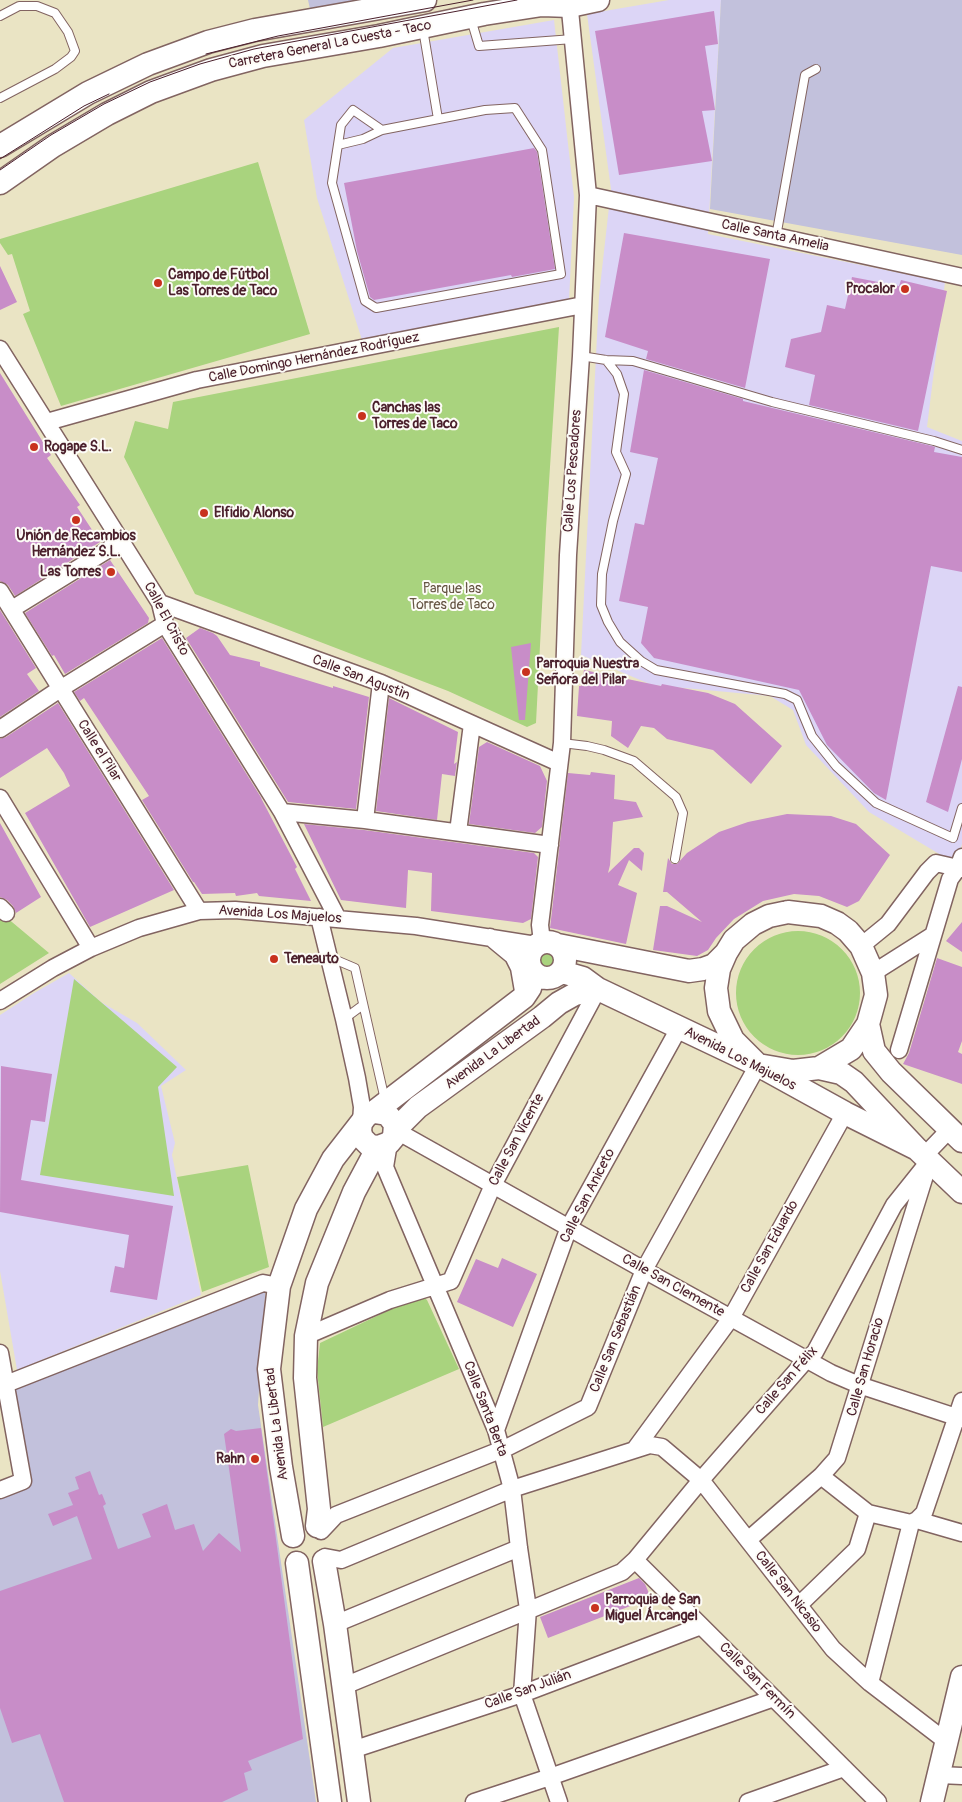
<!DOCTYPE html>
<meta charset="utf-8">
<style>
body{margin:0}
canvas{display:block;background:#eae4c4}
</style>
<canvas width="962" height="1802"></canvas>
<script>
const ctx = document.querySelector('canvas').getContext('2d');
ctx.lineJoin = 'round';
function fill(path, color) {
  ctx.fillStyle = color;
  ctx.fill(path, 'evenodd');
}
function poly(rows) {
  const path = new Path2D();
  for (const r of rows) {
    if (r.length === 3) {
      path.moveTo(r[0] + r[2], r[1]);
      path.arc(r[0], r[1], r[2], 0, 2 * Math.PI);
      continue;
    }
    path.moveTo(r[0], r[1]);
    for (let i = 2; i < r.length; i += 2) path.lineTo(r[i], r[i + 1]);
  }
  return path;
}
function trace(path, color, width, dash) {
  ctx.strokeStyle = color;
  ctx.lineWidth = width;
  ctx.lineCap = dash ? 'butt' : 'round';
  ctx.setLineDash(dash || []);
  ctx.stroke(path);
}
function label(font, color, halo, rows, align = 'center') {
  ctx.font = font + ' Pangolin,sans-serif';
  ctx.lineWidth = 4;
  ctx.setLineDash([]);
  ctx.textBaseline = 'middle';
  ctx.strokeStyle = halo;
  ctx.fillStyle = color;
  for (const [text, x, y, turn = 0] of rows) {
    ctx.save();
    ctx.translate(x, y);
    ctx.rotate((+turn || 0) * Math.PI / 180);
    ctx.textAlign = isNaN(turn) ? turn : align;
    if (halo) ctx.strokeText(text, 0, 0);
    ctx.fillText(text, 0, 0);
    ctx.restore();
  }
}
const built = poly([
 [669,0,721,0,708,234,945,282,927,427,962,441,962,844,956,864,869,812,806,745,793,710,770,696,652,685,581,655,599,296,611,189,587,14],
 [554,20,574,197,569,301,362,340,317,198,304,120,393,48],
 [69,973,101,1002,137,1023,186,1070,161,1086,175,1143,172,1155,201,1295,17,1370,0,1271,0,1015,34,993]
]);
const industrial = poly([
 [308,0,361,0,310,9],
 [721,0,962,0,962,255,710,209],
 [266,1281,258,1405,316,1802,0,1802,0,1497,27,1487,12,1381]
]);
const green = poly([
 [258,162,310,334,61,406,23,314,30,311,12,254,8,255,0,243,0,239],
 [559,327,546,529,536,723,527,727,448,691,195,594,124,457,135,421,168,429,173,402],
 [0,912,49,953,0,984],
 [798,993,62],
 [547,960,10],
 [74,979,177,1067,158,1087,174,1196,40,1175],
 [248,1165,269,1267,202,1292,177,1177],
 [421,1295,427,1300,459,1369,323,1427,317,1370,320,1343]
]);
const building = poly([
 [714,11,718,44,705,46,715,110,702,111,712,161,619,175,595,31],
 [534,148,537,152,555,269,512,277,511,275,374,300,370,297,357,251,344,183],
 [624,233,770,259,745,388,646,359,648,351,605,337],
 [0,266,17,302,0,310],
 [852,277,899,286,901,280,947,291,918,431,809,405,815,375,785,367,791,339,821,332,827,305,845,309],
 [644,370,743,399,743,401,932,446,935,447,934,452,962,457,962,572,931,566,886,800,874,793,827,745,799,690,654,658,641,643,648,607,619,601,635,523,644,525,658,458,630,452],
 [0,373,51,455,47,458,80,505,77,507,100,542,15,596,8,585,0,581],
 [110,560,149,618,148,623,65,674,54,655,52,656,25,613],
 [0,610,36,668,27,674,39,691,0,717],
 [200,628,213,633,217,636,230,655,260,662,260,666,333,688,333,686,369,697,356,809,288,802,186,638],
 [162,638,262,799,261,798,297,867,295,869,311,901,259,896,257,893,236,896,235,893,202,894,194,882,193,882,142,800,149,796,84,698,80,701,74,692],
 [531,643,525,720,519,720,511,647],
 [584,670,661,686,662,684,708,693,735,704,782,746,751,784,713,750,667,739,654,728,641,726,628,748,611,736,612,721,577,716,579,686,581,686],
 [958,686,962,687,962,759,948,812,926,802],
 [389,698,458,732,454,764,457,762,455,776,442,774,437,820,376,811],
 [58,703,174,890,90,927,25,813,70,786,64,773,47,748,0,778,0,739,6,737],
 [487,742,540,766,547,781,542,827,535,833,469,824,479,747],
 [591,772,615,775,614,799,636,802,643,817,613,822,610,865,608,873,634,848,639,848,644,853,642,871,629,860,618,885,637,893,626,944,550,928,568,773,590,775],
 [787,814,831,816,856,824,890,855,859,901,847,907,819,896,794,894,763,901,734,919,716,938,708,950,697,956,653,950,660,906,667,906,702,922,667,892,663,892,668,858,672,864,677,864,687,853,719,832,748,822],
 [0,823,41,897,16,913,13,906,7,900,0,897],
 [304,824,364,830,534,853,538,857,531,919,523,923,431,911,432,873,408,870,406,908,341,900],
 [962,922,962,952,946,941],
 [937,958,962,967,962,1041,958,1052,962,1054,962,1084,903,1064,909,1053],
 [1,1066,52,1074,45,1122,31,1120,21,1180,173,1206,157,1300,110,1292,115,1266,124,1268,129,1235,0,1212],
 [502,1258,537,1274,513,1327,457,1302,476,1259,498,1268],
 [261,1428,303,1739,248,1761,252,1770,244,1773,248,1790,222,1802,64,1802,40,1734,12,1743,0,1708,0,1591,92,1559,77,1516,53,1526,48,1514,73,1505,68,1493,79,1489,75,1477,90,1471,99,1495,102,1494,106,1504,103,1506,118,1549,151,1537,142,1514,167,1504,175,1530,194,1524,203,1551,219,1533,241,1552,224,1434,231,1429,236,1431],
 [639,1578,645,1584,651,1598,548,1638,540,1617]
]);
const lane = poly([
 [0,16,19,6,37,6,55,13,68,32,75,51,71,57,55,69,0,98],
 [471,19,479,46,573,39],
 [423,29,438,119],
 [338,145,363,139,382,130,485,110,515,108,542,150,561,274,376,308,365,301,332,183,341,125,353,110,382,130],
 [776,237,805,75,816,69],
 [581,356,606,360,633,361,772,402,934,441,962,450],
 [606,360,617,374,624,394,616,452,626,474,613,521,602,574,601,605,608,622,620,642,641,661,656,670,785,694,797,700,812,736,836,766,876,803,953,838,962,808],
 [562,743,587,746,604,750,634,761,676,797,683,813,675,859],
 [329,957,355,968,385,1100],
 [344,1019,363,1005]
]);
const street = poly([
 [588,195,962,277],
 [0,349,160,603,165,624,282,812,338,919],
 [47,422,197,380,583,305],
 [0,591,199,911],
 [160,603,381,683,559,763],
 [12,609,122,541],
 [0,729,60,689,165,624],
 [0,798,91,948],
 [282,812,365,820,550,845],
 [365,820,381,683],
 [458,832,472,724],
 [0,907,6,913],
 [319,917,344,1019,357,1078,362,1107,361,1123],
 [490,937,513,956,519,968,524,997],
 [542,942,540,925,562,743,568,555,581,356,588,195,569,0],
 [506,945,528,957],
 [861,946,888,924,927,872,936,863,962,869],
 [873,973,933,935],
 [0,1001,53,968,91,948,139,928,199,911,235,910,416,926,536,945],
 [899,1050,950,879,958,868,962,857],
 [395,1130,644,1270,831,1373,859,1385,962,1419],
 [389,1143,385,1167,496,1430,512,1489,519,1548,528,1609,522,1694,559,1802],
 [925,1155,950,1129],
 [306,1336,390,1300,451,1281,493,1185,598,989],
 [0,1353,23,1481,0,1490],
 [6,1384,263,1283,279,1286],
 [496,1430,569,1227,679,1028],
 [635,1449,731,1318,845,1113],
 [821,1476,868,1513,911,1523],
 [917,1520,962,1533],
 [321,1531,336,1515,508,1447,588,1407,644,1270,758,1065],
 [748,1540,821,1476,837,1458,927,1169],
 [325,1557,341,1560,512,1489,650,1445,662,1447,701,1480,833,1649,870,1683,947,1742],
 [635,1560,878,1802],
 [799,1605,857,1549,868,1513],
 [335,1624,519,1548],
 [870,1683,911,1523,917,1520,924,1513,962,1401],
 [344,1686,622,1572,635,1560,701,1480,806,1360,815,1352,894,1205,930,1160],
 [352,1750,522,1694,701,1626],
 [939,1775,962,1776],
 [474,1802,550,1777,774,1698],
 [748,1802,844,1768]
]);
const secondary = poly([
 [0,146,88,93,148,64,208,42,255,30,425,0],
 [0,183,53,146,107,114,151,92,211,70,263,56,379,36,484,14,542,5,570,6,598,0],
 [788,912,821,916,837,923,848,931,861,946,873,973,876,995,868,1024,851,1049,819,1068,793,1071,758,1065,733,1040,719,1011,716,988,719,969,726,953,734,940,753,924,769,916,788,912],
 [547,960,18],
 [558,945,689,971,703,969,714,965,726,953],
 [562,972,583,978,598,989,758,1065,845,1113,917,1149],
 [868,1024,874,1051,891,1072,962,1141],
 [819,1068,841,1073,854,1082,917,1149,962,1192],
 [374,1112,524,997,530,988,534,973],
 [395,1130,418,1107,542,1017,559,1003,575,994,598,989],
 [317,1526,319,1509,305,1378,306,1336,317,1283,354,1192,378,1147],
 [293,1536,281,1467,269,1369,279,1286,306,1209,333,1159,361,1123,367,1115,374,1112,387,1114,395,1124,394,1137,389,1143,378,1147,370,1146,362,1138,360,1131,361,1123],
 [324,1561,335,1624,359,1802],
 [297,1563,330,1802],
 [932,1802,962,1677]
]);
const tram = poly([
 [206,54,278,36,473,0],
 [0,159,84,106,109,94],
 [0,170,51,135,104,104,150,82,200,64,254,49,517,0]
]);
const markers = [
 [158,283,5,"#c8321e"],
 [905,289,5,"#c8321e"],
 [362,416,5,"#c8321e"],
 [34,447,5,"#c8321e"],
 [204,513,5,"#c8321e"],
 [76,520,5,"#c8321e"],
 [111,572,5,"#c8321e"],
 [526,672,5,"#c8321e"],
 [274,959,5,"#c8321e"],
 [255,1459,5,"#c8321e"],
 [595,1608,5,"#c8321e"]
];
const streetNames = [
 ["Carretera General La Cuesta - Taco",330,45,-11],
 ["Calle Santa Amelia",775,236,12],
 ["Calle Domingo Hernández Rodríguez",314,358,-11],
 ["Calle Los Pescadores",573,471,-86],
 ["Calle El Cristo",166,619,62],
 ["Calle San Agustìn",361,678,21],
 ["Calle el Pilar",99,751,58],
 ["Avenida Los Majuelos",280,915,4],
 ["Avenida La Libertad",493,1053,-36],
 ["Avenida Los Majuelos",740,1059,27],
 ["Calle San Vicente",517,1140,-62],
 ["Calle San Aniceto",588,1196,-63],
 ["Calle San Eduardo",770,1247,-61],
 ["Calle San Clemente",673,1286,29],
 ["Calle San Sebastián",616,1339,-68],
 ["Calle San Horacio",866,1367,-74],
 ["Calle San Félix",787,1381,-49],
 ["Calle Santa Berta",485,1409,69],
 ["Avenida La Libertad",277,1424,-97],
 ["Calle San Nicasio",788,1592,52],
 ["Calle San Fermín",757,1681,45],
 ["Calle San Julián",528,1690,-20]
];
const poiNames = [
 ["Campo de Fútbol",168,275],
 ["Las Torres de Taco",168,291],
 ["Procalor",895,289,"right"],
 ["Canchas las",372,408],
 ["Torres de Taco",372,424],
 ["Rogape S.L.",44,447],
 ["Elfidio Alonso",214,513],
 ["Unión de Recambios",76,536,"center"],
 ["Hernández S.L.",76,552,"center"],
 ["Las Torres",101,572,"right"],
 ["Parroquia Nuestra",536,664],
 ["Señora del Pilar",536,680],
 ["Teneauto",284,959],
 ["Rahn",245,1459,"right"],
 ["Parroquia de San",605,1600],
 ["Miguel Árcangel",605,1616]
];
const parkNames = [
 ["Parque las",452,589],
 ["Torres de Taco",452,605]
];
fill(built, '#dcd5f6');
fill(industrial, '#c2c1dc');
fill(green, '#a9d37e');
fill(building, '#c88dc8');
trace(lane, '#826461', 10);
trace(street, '#826461', 19);
trace(secondary, '#826461', 25);
trace(lane, '#fff', 8);
trace(street, '#fff', 16);
trace(secondary, '#fff', 22);
trace(tram, '#4a1f2b', 1);
for (const [x, y, r, color] of markers) {
  const dot = new Path2D();
  dot.arc(x, y, r, 0, 2 * Math.PI);
  ctx.fillStyle = color;
  ctx.fill(dot);
  trace(dot, '#fdfcf7', 2);
}
label('14px', '#4a1f2b', '#fdfcf7', streetNames);
label('bold 14px', '#4a1f2b', '#fdfcf7', poiNames, 'left');
label('14px', '#654', '#fdfcf7', parkNames);
</script>
